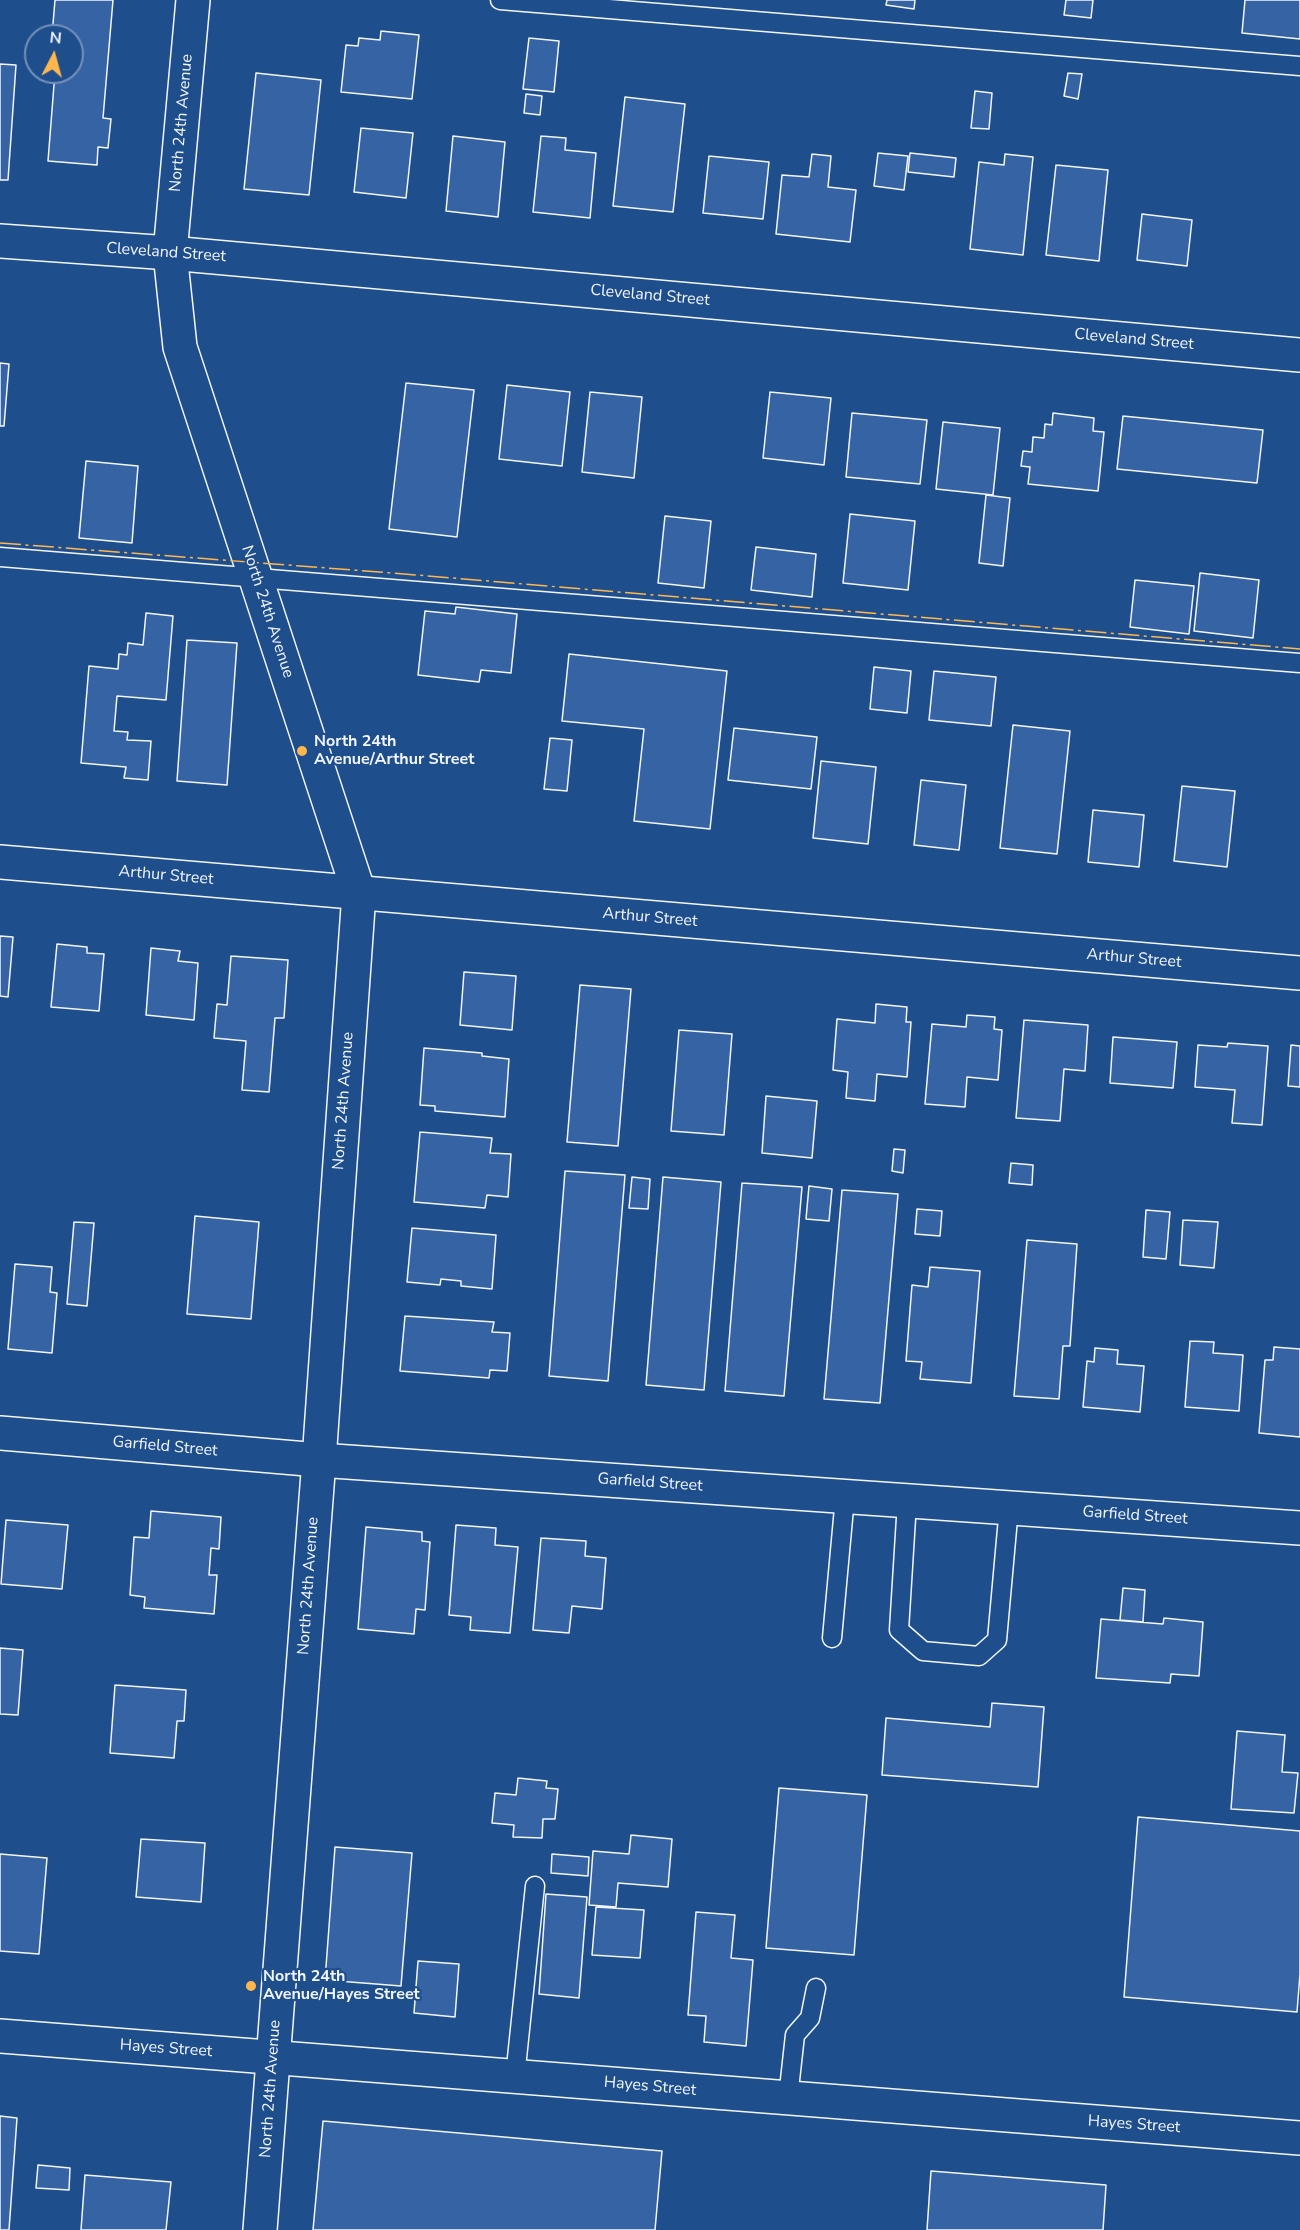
<!DOCTYPE html>
<style>
body{margin:0}
#map{position:relative;width:1300px;height:2230px;overflow:hidden;background:#1f4e8c;font-family:"Nunito Sans",sans-serif}
canvas{display:block}
.north{position:absolute;left:24px;top:24px;width:60px;height:60px;box-sizing:border-box;background:#1f4e8c;border:2px solid #7391ba;border-radius:50%;rotate:6deg;font-size:16px;font-weight:700;line-height:24px;text-align:center;color:#f2f6ff}
.north::after{content:'';display:block;margin:auto;width:21px;height:27px;background:#ffb74d;clip-path:polygon(50% 0,100% 100%,50% 72%,0 100%)}
</style>
<div id="map">
<canvas width="1300" height="2230"></canvas>
<div class="north">N</div>
</div>
<script>
const ctx = document.querySelector('canvas').getContext('2d');
ctx.lineJoin = 'round';
function fill(path, color) {
  ctx.fillStyle = color;
  ctx.fill(path, 'evenodd');
}
function poly(rows) {
  const path = new Path2D();
  for (const r of rows) {
    path.moveTo(r[0], r[1]);
    for (let i = 2; i < r.length; i += 2) path.lineTo(r[i], r[i + 1]);
  }
  return path;
}
function trace(path, color, width, dash) {
  ctx.strokeStyle = color;
  ctx.lineWidth = width;
  ctx.lineCap = dash ? 'butt' : 'round';
  ctx.setLineDash(dash || []);
  ctx.stroke(path);
}
function label(font, color, halo, rows, align = 'center') {
  ctx.font = font + ' "Nunito Sans",sans-serif';
  ctx.lineWidth = 4.5;
  ctx.setLineDash([]);
  ctx.textBaseline = 'middle';
  ctx.strokeStyle = halo;
  ctx.fillStyle = color;
  for (const [text, x, y, turn = 0] of rows) {
    ctx.save();
    ctx.translate(x, y);
    ctx.rotate((+turn || 0) * Math.PI / 180);
    ctx.textAlign = isNaN(turn) ? turn : align;
    if (halo) ctx.strokeText(text, 0, 0);
    ctx.fillText(text, 0, 0);
    ctx.restore();
  }
}
const building = poly([
 [55,0,113,0,103,118,111,119,108,148,98,147,97,165,48,161,55,72,72,72,72,36,52,36,55,0],
 [887,0,915,0,914,9,886,5,887,0],
 [1066,0,1093,0,1091,18,1064,15,1066,0],
 [1245,0,1300,0,1300,39,1242,33,1245,0],
 [381,31,419,35,412,99,341,92,346,45,358,46,359,38,380,40,381,31],
 [529,38,559,41,554,92,523,89,529,38],
 [0,64,16,65,8,180,0,180,0,64],
 [256,73,321,80,309,195,244,189,256,73],
 [1068,73,1082,74,1078,99,1064,96,1068,73],
 [975,91,992,93,989,129,971,128,975,91],
 [526,94,542,96,540,115,524,113,526,94],
 [625,97,685,104,673,212,613,206,625,97],
 [361,128,413,133,406,198,354,192,361,128],
 [453,136,505,142,498,217,446,211,453,136],
 [541,136,566,138,565,150,596,153,590,218,533,212,541,136],
 [878,153,908,156,904,190,874,186,878,153],
 [910,153,956,158,954,177,908,172,910,153],
 [812,154,831,156,828,187,856,190,850,242,776,234,782,175,809,177,812,154],
 [1005,154,1033,157,1023,255,970,249,979,162,1004,165,1005,154],
 [709,156,769,162,763,219,703,213,709,156],
 [1056,165,1108,170,1099,261,1046,255,1056,165],
 [1142,214,1192,220,1187,266,1137,260,1142,214],
 [0,363,9,364,4,426,0,426,0,363],
 [406,383,474,390,457,537,389,529,406,383],
 [507,385,570,392,562,466,499,459,507,385],
 [590,392,642,397,634,478,582,472,590,392],
 [770,392,831,398,824,465,763,458,770,392],
 [852,413,927,420,920,484,846,477,852,413],
 [1053,413,1094,418,1093,431,1104,432,1098,491,1028,484,1030,467,1021,466,1023,451,1032,452,1033,437,1044,438,1045,424,1052,425,1053,413],
 [1123,416,1263,430,1257,483,1117,469,1123,416],
 [943,422,1000,428,993,495,936,489,943,422],
 [86,461,138,466,132,543,79,538,86,461],
 [986,495,1010,498,1003,566,979,563,986,495],
 [850,514,915,521,908,590,843,583,850,514],
 [665,516,711,521,704,588,658,583,665,516],
 [756,547,816,554,812,597,751,590,756,547],
 [1200,573,1259,580,1253,638,1194,631,1200,573],
 [1135,580,1194,586,1189,634,1130,627,1135,580],
 [456,607,517,614,511,673,481,670,479,682,418,675,425,611,455,614,456,607],
 [146,613,173,616,166,700,117,696,114,731,128,732,127,740,151,741,148,780,124,778,126,767,81,763,89,666,118,669,119,654,127,655,128,643,143,645,146,613],
 [187,640,237,643,227,785,177,781,187,640],
 [569,654,727,671,710,829,634,821,644,729,562,721,569,654],
 [874,667,911,671,907,713,870,709,874,667],
 [934,671,996,677,991,726,929,720,934,671],
 [1013,725,1070,731,1057,854,1000,848,1013,725],
 [734,728,817,737,811,789,728,780,734,728],
 [550,738,572,740,567,791,544,789,550,738],
 [821,761,876,767,868,844,813,838,821,761],
 [921,780,966,785,959,850,914,845,921,780],
 [1182,786,1235,791,1227,867,1174,861,1182,786],
 [1093,810,1144,815,1139,867,1088,862,1093,810],
 [0,936,13,937,8,997,0,996,0,936],
 [57,944,87,947,87,953,104,954,99,1011,51,1007,57,944],
 [151,948,180,951,178,961,198,963,194,1020,146,1015,151,948],
 [231,956,288,960,284,1018,275,1018,269,1092,242,1090,246,1041,214,1038,217,1004,227,1005,231,956],
 [464,972,516,976,512,1030,460,1025,464,972],
 [580,985,631,989,618,1146,567,1142,580,985],
 [876,1004,907,1007,906,1022,911,1022,907,1077,877,1074,875,1101,846,1098,848,1072,833,1070,837,1019,875,1023,876,1004],
 [967,1015,995,1017,994,1029,1002,1030,998,1080,967,1077,965,1107,925,1104,932,1024,966,1027,967,1015],
 [1024,1020,1088,1025,1085,1071,1064,1069,1060,1121,1016,1118,1024,1020],
 [679,1030,732,1034,724,1135,671,1131,679,1030],
 [1113,1037,1177,1042,1173,1088,1110,1083,1113,1037],
 [1228,1043,1268,1046,1262,1125,1232,1123,1235,1090,1195,1087,1198,1045,1227,1047,1228,1043],
 [1291,1045,1300,1046,1300,1087,1288,1086,1291,1045],
 [424,1048,482,1053,482,1056,509,1059,505,1117,435,1111,435,1106,420,1105,424,1048],
 [766,1096,817,1101,812,1158,762,1153,766,1096],
 [420,1132,492,1138,490,1153,511,1154,508,1197,487,1195,485,1208,414,1202,420,1132],
 [894,1149,905,1150,903,1173,892,1171,894,1149],
 [1011,1163,1033,1165,1032,1185,1009,1183,1011,1163],
 [565,1171,625,1175,608,1381,549,1376,565,1171],
 [632,1177,650,1179,648,1209,629,1208,632,1177],
 [663,1177,721,1182,704,1390,646,1385,663,1177],
 [742,1183,802,1187,784,1396,725,1391,742,1183],
 [809,1186,832,1189,829,1221,806,1219,809,1186],
 [842,1190,898,1194,880,1403,824,1399,842,1190],
 [917,1209,942,1211,940,1236,915,1234,917,1209],
 [1146,1210,1170,1212,1166,1259,1143,1257,1146,1210],
 [195,1216,259,1222,251,1319,187,1314,195,1216],
 [1183,1220,1218,1222,1214,1268,1180,1265,1183,1220],
 [74,1222,94,1223,87,1306,67,1304,74,1222],
 [412,1228,496,1235,492,1289,461,1286,461,1281,441,1279,440,1285,407,1282,412,1228],
 [1027,1240,1077,1244,1070,1346,1063,1346,1059,1399,1014,1396,1027,1240],
 [15,1264,52,1267,50,1292,57,1293,52,1353,8,1349,15,1264],
 [930,1267,980,1271,971,1383,920,1379,922,1362,906,1361,912,1285,928,1287,930,1267],
 [405,1316,494,1322,492,1332,510,1333,507,1371,490,1370,489,1378,400,1371,405,1316],
 [1190,1341,1214,1342,1213,1353,1243,1355,1239,1411,1185,1407,1190,1341],
 [1274,1347,1300,1349,1300,1437,1259,1433,1265,1360,1273,1360,1274,1347],
 [1095,1348,1118,1350,1117,1364,1144,1366,1140,1412,1083,1407,1087,1361,1094,1362,1095,1348],
 [151,1511,221,1517,219,1549,211,1548,209,1575,217,1575,214,1614,144,1608,145,1597,130,1595,134,1537,149,1538,151,1511],
 [6,1520,68,1525,62,1589,1,1584,6,1520],
 [456,1525,496,1528,495,1545,518,1547,510,1633,470,1630,471,1617,449,1615,456,1525],
 [366,1527,422,1532,422,1541,430,1542,425,1610,416,1609,414,1634,358,1629,366,1527],
 [541,1538,586,1541,585,1556,606,1558,602,1609,572,1606,569,1633,533,1630,541,1538],
 [1123,1588,1145,1590,1143,1622,1120,1620,1123,1588],
 [1164,1618,1203,1622,1199,1676,1171,1674,1170,1683,1096,1678,1101,1619,1163,1624,1164,1618],
 [0,1648,23,1650,18,1715,0,1714,0,1648],
 [115,1685,186,1690,184,1721,177,1721,174,1758,110,1753,115,1685],
 [992,1703,1044,1707,1038,1787,882,1775,886,1718,990,1727,992,1703],
 [1237,1731,1285,1735,1282,1772,1298,1773,1294,1813,1231,1809,1237,1731],
 [518,1778,547,1781,546,1788,558,1789,555,1819,543,1819,542,1838,513,1837,514,1825,492,1823,495,1793,516,1795,518,1778],
 [779,1788,867,1795,854,1955,766,1948,779,1788],
 [1138,1817,1300,1831,1300,1974,1297,2012,1124,1997,1138,1817],
 [631,1835,672,1839,668,1887,618,1883,616,1907,589,1905,593,1851,629,1854,631,1835],
 [141,1839,205,1843,201,1902,136,1897,141,1839],
 [335,1847,412,1853,401,1986,325,1980,335,1847],
 [0,1854,47,1858,39,1954,0,1951,0,1854],
 [552,1854,589,1857,588,1876,551,1873,552,1854],
 [546,1894,587,1897,579,1998,539,1994,546,1894],
 [596,1907,644,1910,640,1958,592,1955,596,1907],
 [696,1912,735,1915,731,1958,753,1960,746,2046,704,2042,706,2016,688,2015,696,1912],
 [418,1961,459,1964,455,2017,414,2013,418,1961],
 [0,2116,17,2118,9,2230,0,2230,0,2116],
 [323,2121,662,2151,655,2230,313,2230,323,2121],
 [38,2165,70,2168,69,2190,36,2188,38,2165],
 [931,2171,1106,2185,1103,2230,927,2230,931,2171],
 [85,2175,171,2182,166,2230,81,2230,85,2175]
]);
const lane = poly([
 [500,0,1300,66],
 [0,557,1300,663],
 [907,1502,899,1630,923,1651,979,1656,997,1640,1009,1507],
 [832,1638,845,1497],
 [515,2077,535,1886],
 [788,2098,795,2035,810,2018,816,1988]
]);
const street = poly([
 [0,241,170,253,1300,355],
 [0,862,1300,973],
 [0,1433,319,1460,1300,1528],
 [0,2036,1300,2138]
]);
const secondary = poly([
 [193,0,170,253,180,347,359,893,319,1460,260,2230]
]);
const power = poly([
 [0,543,392,573,1300,649]
]);
const markers = [
 [302,751,6,"#ffb74d"],
 [251,1986,6,"#ffb74d"]
];
const streetNames = [
 ["North 24th Avenue",182,123,-85],
 ["Cleveland Street",166,253,4],
 ["Cleveland Street",650,296,5],
 ["Cleveland Street",1134,340,5],
 ["North 24th Avenue",267,612,72],
 ["Arthur Street",166,876,5],
 ["Arthur Street",650,918,5],
 ["Arthur Street",1134,959,5],
 ["North 24th Avenue",344,1101,-86],
 ["Garfield Street",165,1447,5],
 ["Garfield Street",650,1483,4],
 ["Garfield Street",1135,1516,4],
 ["North 24th Avenue",309,1586,-86],
 ["Hayes Street",166,2049,4],
 ["Hayes Street",650,2087,5],
 ["North 24th Avenue",271,2089,-86],
 ["Hayes Street",1134,2125,4]
];
const poiNames = [
 ["North 24th",314,742],
 ["Avenue/Arthur Street",314,760],
 ["North 24th",263,1977],
 ["Avenue/Hayes Street",263,1995]
];
fill(building, '#3563a3');
trace(building, '#f2f6ff', 1.5);
trace(lane, '#f2f6ff', 21);
trace(street, '#f2f6ff', 36);
trace(secondary, '#f2f6ff', 36);
trace(lane, '#1f4e8c', 18);
trace(street, '#1f4e8c', 33);
trace(secondary, '#1f4e8c', 33);
trace(power, '#ffb74d', 1.5, [21, 4.5, 3, 4.5]);
for (const [x, y, r, color] of markers) {
  const dot = new Path2D();
  dot.arc(x, y, r, 0, 2 * Math.PI);
  ctx.fillStyle = color;
  ctx.fill(dot);
  trace(dot, '#1f4e8c', 2);
}
label('16px', '#f2f6ff', '#1f4e8c', streetNames);
label('bold 16px', '#f2f6ff', '#1f4e8c', poiNames, 'left');
</script>
